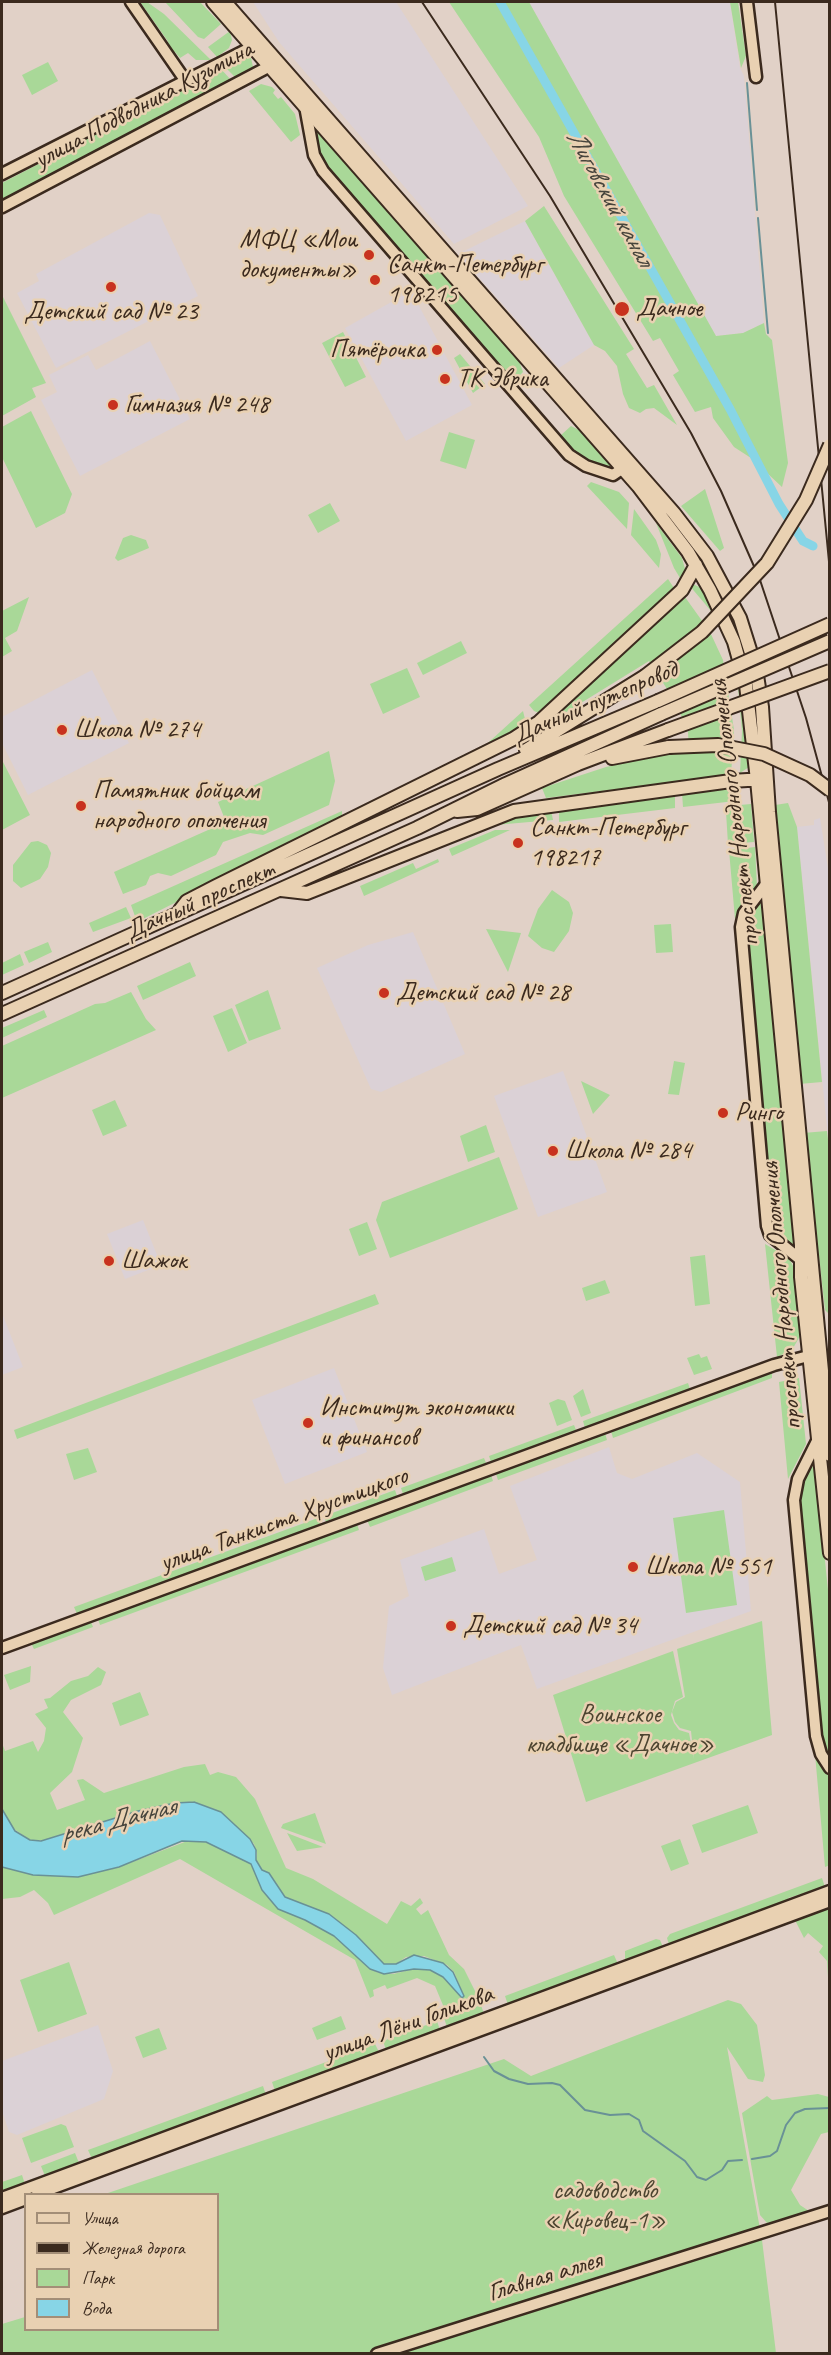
<!DOCTYPE html>
<meta charset="utf-8">
<style>
body{margin:0}
#map{position:relative;width:831px;height:2355px;overflow:hidden;background:#e1d1c7;font-family:Caveat,sans-serif}
canvas{display:block}
.frame{position:absolute;inset:0;border:3px solid #3b2a1e;pointer-events:none}
.legend{position:absolute;left:24px;top:2193px;width:195px;height:138px;box-sizing:border-box;background:#e9d1b2;border:2px solid #a38e77;margin:0;padding:8px 10px;list-style:none;font-size:18px;color:#3b2a1e}
.legend li{display:flex;align-items:center;gap:12px;height:30px}
.legend b{width:30px;border:2px solid #a38e77}
</style>
<div id="map">
<canvas width="831" height="2355"></canvas>
<div class="frame"></div>
<ul class="legend">
<li><b style="height:8px;background:#e9d1b2"></b>Улица</li>
<li><b style="height:8px;background:#3b2a1e"></b>Железная дорога</li>
<li><b style="height:16px;background:#a9d898"></b>Парк</li>
<li><b style="height:16px;background:#87d5e6"></b>Вода</li>
</ul>
</div>
<script>
const ctx = document.querySelector('canvas').getContext('2d');
ctx.lineJoin = 'round';
function fill(path, color) {
  ctx.fillStyle = color;
  ctx.fill(path, 'evenodd');
}
function poly(rows) {
  const path = new Path2D();
  for (const r of rows) {
    path.moveTo(r[0], r[1]);
    for (let i = 2; i < r.length; i += 2) path.lineTo(r[i], r[i + 1]);
  }
  return path;
}
function trace(path, color, width, dash) {
  ctx.strokeStyle = color;
  ctx.lineWidth = width;
  ctx.lineCap = dash ? 'butt' : 'round';
  ctx.setLineDash(dash || []);
  ctx.stroke(path);
}
function label(font, color, halo, rows, align = 'center') {
  ctx.font = font + ' Caveat,sans-serif';
  ctx.lineWidth = 5;
  ctx.setLineDash([]);
  ctx.textBaseline = 'middle';
  ctx.strokeStyle = halo;
  ctx.fillStyle = color;
  for (const [text, x, y, turn = 0] of rows) {
    ctx.save();
    ctx.translate(x, y);
    ctx.rotate((+turn || 0) * Math.PI / 180);
    ctx.textAlign = isNaN(turn) ? turn : align;
    if (halo) ctx.strokeText(text, 0, 0);
    ctx.fillText(text, 0, 0);
    ctx.restore();
  }
}
const built = poly([
 [253,2,396,2,528,206,454,244,279,42],
 [529,2,730,2,740,68,744,76,764,323,743,333,716,336],
 [149,213,160,215,198,296,56,368,17,293,39,281,36,274],
 [525,221,594,345,559,368,458,254],
 [411,291,472,405,406,441,345,328],
 [150,341,190,419,80,476,41,400,57,392,49,375,88,355,96,370],
 [92,670,129,743,28,795,2,743,2,717],
 [820,818,830,881,829,1148,797,827,814,825,814,820],
 [413,932,465,1054,381,1092,371,1089,317,968,368,945],
 [563,1071,607,1192,538,1217,494,1096],
 [143,1220,161,1265,125,1279,107,1234],
 [2,1313,23,1367,2,1375],
 [334,1368,367,1452,285,1484,252,1400],
 [609,1447,617,1473,632,1479,697,1453,740,1482,751,1611,537,1689,521,1645,392,1695,383,1668,389,1606,409,1596,400,1560,484,1529,499,1574,537,1560,510,1486],
 [98,2025,113,2071,104,2099,17,2135,9,2132,2,2111,2,2061]
]);
const green = poly([
 [140,2,147,2,164,14,211,60,196,60,188,53,180,58,175,52,172,52,167,40],
 [165,2,200,2,221,24,204,39,198,37],
 [449,2,529,2,716,336,743,333,764,323,766,334,772,340,788,463,782,487,751,458,734,447,713,418,711,407,695,412,673,375,679,371,660,338,653,341,564,196,539,137],
 [730,2,738,2,746,56,741,68],
 [230,31,232,40,229,48,217,57,208,47],
 [245,57,251,58,253,67,236,78,225,67],
 [48,62,58,81,32,95,22,75],
 [221,69,231,80,2,200,2,183],
 [261,84,272,87,275,90,273,93,278,99,281,97,295,114,300,135,291,142,249,91],
 [318,130,519,361,523,372,513,382,325,167,320,160,315,132],
 [544,206,634,349,626,354,647,388,654,385,677,425,654,408,646,409,640,413,629,408,623,394,617,366,605,351,594,345,525,221],
 [2,295,46,383,32,388,36,397,2,416],
 [343,332,366,377,345,387,322,343],
 [460,354,485,384,473,393,454,358],
 [31,411,72,494,65,513,36,528,2,457,2,427],
 [571,426,581,431,612,467,612,470,591,464,578,456,560,436],
 [449,432,475,440,466,469,440,461],
 [591,482,619,492,629,503,627,529,587,486],
 [705,489,724,548,720,551,681,506],
 [330,503,340,521,318,533,308,515],
 [634,509,656,540,661,554,659,568,631,535],
 [656,523,682,558,685,569,680,578,674,568],
 [131,535,146,540,149,548,118,561,115,558,123,538],
 [668,579,674,588,539,713,534,711,529,705],
 [693,584,703,589,728,638,740,676,749,767,740,773,742,731,737,677,725,639,711,611,689,585],
 [29,597,17,631,5,638,12,651,2,657,2,611],
 [685,597,710,632,723,660,734,730,731,775,546,798,542,788,606,767,669,753,689,751,688,732,676,703,649,661,521,740,551,719],
 [461,641,467,653,423,675,417,663],
 [407,668,420,697,383,714,370,684],
 [523,711,526,723,511,735,479,751],
 [329,751,335,781,329,805,263,835,250,833,223,842,216,855,171,876,158,873,150,876,146,885,123,894,114,872,226,822,218,802],
 [2,760,30,815,2,830],
 [734,787,735,801,683,807,682,793],
 [675,795,675,808,559,822,559,812,564,808],
 [788,803,797,827,822,1082,799,1084,775,805],
 [751,804,754,842,728,844,726,812,729,806],
 [551,810,553,820,495,825,515,816],
 [342,811,342,818,137,922,131,905],
 [495,830,510,830,452,856,449,849],
 [38,841,47,845,51,853,48,867,40,879,21,888,13,881,13,865,31,842],
 [755,847,757,887,735,919,729,850],
 [438,859,439,862,364,896,360,886,413,863,416,869],
 [552,890,569,902,573,913,569,931,554,952,542,948,528,936,538,909],
 [758,903,762,903,795,1244,792,1247,774,1233,772,1224,744,927,749,914],
 [126,907,131,918,93,932,89,923],
 [671,924,673,952,656,953,654,925],
 [486,929,521,933,508,972],
 [48,942,52,952,29,963,24,952],
 [20,954,24,965,2,975,2,963],
 [190,962,196,976,143,1000,137,986],
 [268,990,281,1029,249,1041,235,1005],
 [131,992,146,1019,156,1030,2,1098,2,1046,95,1004,105,1003],
 [232,1008,247,1043,228,1052,213,1016],
 [44,1010,47,1017,2,1038,2,1028],
 [674,1061,685,1063,679,1095,668,1094],
 [581,1081,610,1095,593,1114],
 [115,1100,127,1126,103,1136,92,1110],
 [486,1125,495,1152,468,1162,460,1136],
 [827,1131,830,1156,829,1314,825,1310,819,1256,813,1246,803,1133],
 [499,1157,518,1209,390,1258,376,1220,382,1202],
 [367,1222,377,1249,359,1256,349,1229],
 [765,1244,789,1258,794,1268,800,1336,792,1350,777,1357],
 [705,1255,710,1304,695,1306,690,1257],
 [605,1280,610,1293,586,1301,582,1288],
 [375,1294,379,1304,17,1439,14,1430],
 [699,1354,701,1358,707,1356,712,1369,694,1375,687,1358],
 [772,1372,772,1378,613,1438,611,1431],
 [799,1378,806,1444,788,1479,779,1382],
 [688,1383,690,1389,585,1428,583,1421],
 [583,1389,591,1413,581,1417,573,1396],
 [558,1399,565,1401,572,1420,557,1426,549,1403],
 [574,1425,576,1430,491,1462,489,1456],
 [605,1433,607,1440,498,1480,496,1474],
 [88,1448,97,1472,74,1480,66,1454],
 [484,1458,486,1463,403,1494,401,1488],
 [815,1463,829,1600,829,1760,822,1737,800,1500,803,1481],
 [491,1475,493,1481,370,1527,367,1520],
 [395,1490,397,1496,326,1522,324,1516],
 [724,1510,737,1605,686,1613,673,1518],
 [318,1518,320,1524,77,1614,74,1607],
 [357,1524,359,1530,100,1625,98,1619],
 [452,1557,456,1571,425,1581,421,1567],
 [762,1621,772,1735,586,1802,553,1695,673,1651,683,1697,675,1701,671,1715,674,1723,679,1730,689,1733,694,1759,691,1731,680,1728,675,1722,672,1712,676,1702,685,1697,677,1649],
 [91,1622,93,1627,34,1649,31,1643],
 [31,1666,30,1682,10,1690,4,1675],
 [98,1667,106,1672,101,1685,71,1700,63,1712,83,1738,72,1772,50,1793,57,1810,85,1800,77,1780,83,1779,104,1793,184,1767,205,1764,210,1775,218,1772,236,1777,255,1799,286,1868,313,1879,387,1924,401,1901,411,1906,420,1898,423,1903,416,1909,421,1915,428,1910,449,1955,464,1969,479,1999,445,2010,435,1986,417,1978,387,1989,385,1985,373,1990,374,1996,370,1998,355,1960,180,1859,54,1915,48,1903,34,1890,20,1897,2,1899,2,1867,33,1875,78,1877,119,1867,190,1840,206,1842,251,1864,256,1860,257,1854,254,1844,221,1812,154,1807,48,1840,30,1840,11,1827,2,1809,2,1743,5,1751,33,1741,38,1752,44,1741,46,1728,35,1714,48,1708,44,1699,50,1698,71,1681,88,1676],
 [262,1870,269,1873,285,1897,329,1914,356,1935,384,1964,396,1964,406,1957,424,1956,447,1965,454,1972,464,1996,461,1997,443,1977,430,1970,414,1969,393,1974,379,1973,370,1969,334,1936,305,1920,278,1909,262,1890,259,1882],
 [140,1692,149,1715,120,1726,112,1703],
 [815,1754,829,1776,830,1865,825,1867],
 [748,1805,758,1833,702,1853,692,1825],
 [315,1813,326,1844,281,1828,283,1824],
 [287,1833,323,1847,297,1851],
 [680,1839,689,1864,671,1871,661,1846],
 [822,1878,825,1887,788,1898,789,1901,669,1945,667,1938,670,1934],
 [828,1906,829,1907,829,1993,827,1961,819,1952,823,1946,808,1933,804,1938,795,1920,797,1917],
 [656,1939,660,1940,663,1947,625,1961,625,1951],
 [614,1955,618,1964,508,2005,505,1996],
 [69,1962,87,2014,38,2032,20,1980],
 [728,2000,741,2004,757,2025,765,2075,763,2082,748,2079,727,2047,762,2240,776,2353,2,2354,2,2324,25,2317,26,2330,218,2330,218,2194,105,2194,504,2059,531,2076],
 [481,2005,484,2014,447,2027,444,2018],
 [341,2016,346,2029,317,2040,312,2028],
 [437,2021,440,2030,386,2050,383,2041],
 [159,2028,167,2049,143,2058,135,2037],
 [375,2044,379,2052,275,2091,272,2082],
 [263,2086,266,2095,92,2159,88,2150],
 [818,2094,829,2097,829,2132,821,2134,791,2190,800,2205,809,2211,803,2215,767,2223,760,2215,742,2113,767,2096,772,2100],
 [61,2124,66,2126,74,2147,31,2163,22,2138],
 [75,2153,79,2163,45,2176,41,2166],
 [22,2175,25,2184,2,2193,2,2182]
]);
const water = poly([
 [194,1802,221,1812,250,1839,256,1850,256,1860,262,1870,269,1873,285,1897,329,1914,356,1935,384,1964,396,1964,414,1955,443,1963,453,1972,464,1996,462,1998,443,1977,430,1970,414,1969,384,1974,370,1969,334,1936,305,1920,278,1909,262,1890,251,1864,206,1842,182,1841,119,1867,78,1877,33,1875,2,1867,2,1809,15,1831,30,1840,41,1841,138,1811,175,1803,194,1802]
]);
const stream = poly([
 [747,83,757,210],
 [758,218,768,333],
 [484,2057,494,2071,509,2079,528,2084,552,2083,560,2085,585,2110,610,2115,629,2114,639,2120,643,2131,685,2161,697,2177,706,2180,722,2170,728,2161,742,2160],
 [752,2159,770,2156,777,2151,786,2125,795,2113,805,2109,830,2108]
]);
const canal = poly([
 [500,2,730,409,779,504,803,541,813,546]
]);
const minor = poly([
 [131,2,185,80],
 [747,2,756,77],
 [305,106,314,155,323,171,569,455,586,466,613,475,629,464],
 [2,174,258,44],
 [2,207,270,66,273,61],
 [767,883,744,913,741,927,767,1226,770,1235,801,1260],
 [817,1441,798,1479,794,1500,816,1736,821,1754,830,1768],
 [2,1648,774,1365,816,1354],
 [37,2194,830,1901],
 [2,2198,830,1891],
 [2,2208,26,2199],
 [377,2354,830,2211]
]);
const major = poly([
 [213,2,638,486,688,552,710,590,734,642,746,685,757,780,801,1245,801,1277,830,1553],
 [225,2,674,513,707,556,740,618,756,669,762,707,769,812,830,1455],
 [526,750,645,676],
 [612,758,669,747],
 [457,811,477,809,578,764,668,730],
 [281,890,307,893,514,811,731,781,764,779],
 [180,910,187,901,216,886,513,739,539,722,682,590,696,565],
 [2,993,498,769,658,701],
 [2,1014,417,828,506,784,661,714]
]);
const rail = poly([
 [422,2,550,196,691,433,721,491,760,580,806,718,830,806],
 [775,2,830,572]
]);
const majorBridge = poly([
 [645,676,702,632,767,563,806,500,830,445],
 [658,701,830,624],
 [661,714,830,641],
 [668,730,830,671],
 [669,747,718,745,764,754,810,775,830,790]
]);
const markers = [
 [369,255,6,"#c8321e"],
 [375,280,6,"#c8321e"],
 [111,287,6,"#c8321e"],
 [622,309,8,"#c8321e"],
 [437,350,6,"#c8321e"],
 [445,379,6,"#c8321e"],
 [113,405,6,"#c8321e"],
 [62,730,6,"#c8321e"],
 [81,806,6,"#c8321e"],
 [518,843,6,"#c8321e"],
 [384,993,6,"#c8321e"],
 [723,1113,6,"#c8321e"],
 [553,1151,6,"#c8321e"],
 [109,1261,6,"#c8321e"],
 [308,1423,6,"#c8321e"],
 [633,1567,6,"#c8321e"],
 [451,1626,6,"#c8321e"]
];
const streetNames = [
 ["улица Подводника Кузьмина",144,105,-28],
 ["Дачный путепровод",595,703,-23],
 ["проспект Народного Ополчения",735,813,-97],
 ["Дачный проспект",200,901,-24],
 ["проспект Народного Ополчения",782,1296,-95],
 ["улица Танкиста Хрустицкого",284,1520,-20],
 ["улица Лёни Голикова",408,2024,-20],
 ["Главная аллея",545,2277,-17]
];
const poiNames = [
 ["МФЦ «Мои",357,240,"right"],
 ["документы»",357,270,"right"],
 ["Санкт-Петербург",387,265],
 ["198215",387,295],
 ["Дачное",636,309],
 ["Детский сад № 23",111,312,"center"],
 ["Пятёрочка",425,350,"right"],
 ["ТК Эврика",457,379],
 ["Гимназия № 248",125,405],
 ["Школа № 274",74,730],
 ["Памятник бойцам",93,791],
 ["народного ополчения",93,821],
 ["Санкт-Петербург",530,828],
 ["198217",530,858],
 ["Детский сад № 28",396,993],
 ["Ринго",735,1113],
 ["Школа № 284",565,1151],
 ["Шажок",121,1261],
 ["Институт экономики",320,1408],
 ["и финансов",320,1438],
 ["Школа № 551",645,1567],
 ["Детский сад № 34",463,1626]
];
const parkNames = [
 ["Воинское",620,1715],
 ["кладбище «Дачное»",620,1745],
 ["садоводство",605,2191],
 ["«Кировец-1»",605,2221]
];
const waterNames = [
 ["Лиговский канал",609,198,61],
 ["река Дачная",118,1821,-14]
];
fill(built, '#dbd1d6');
fill(green, '#a9d898');
fill(water, '#87d5e6');
trace(water, '#699196', 1.5);
trace(stream, '#699196', 2);
trace(canal, '#87d5e6', 9);
trace(minor, '#3b2a1e', 15);
trace(major, '#3b2a1e', 16);
trace(minor, '#e9d1b2', 10);
trace(major, '#e9d1b2', 12);
trace(rail, '#3b2a1e', 2);
trace(majorBridge, '#3b2a1e', 16, []);
trace(majorBridge, '#e9d1b2', 12);
for (const [x, y, r, color] of markers) {
  const dot = new Path2D();
  dot.arc(x, y, r, 0, 2 * Math.PI);
  ctx.fillStyle = color;
  ctx.fill(dot);
  trace(dot, '#e9d1b2', 2);
}
label('26px', '#3b2a1e', '#e9d1b2', streetNames);
label('26px', '#3b2a1e', '#e9d1b2', poiNames, 'left');
label('26px', '#4c4430', '#e9d1b2', parkNames);
label('italic 27px', '#46443c', '#e9d1b2', waterNames);
</script>
